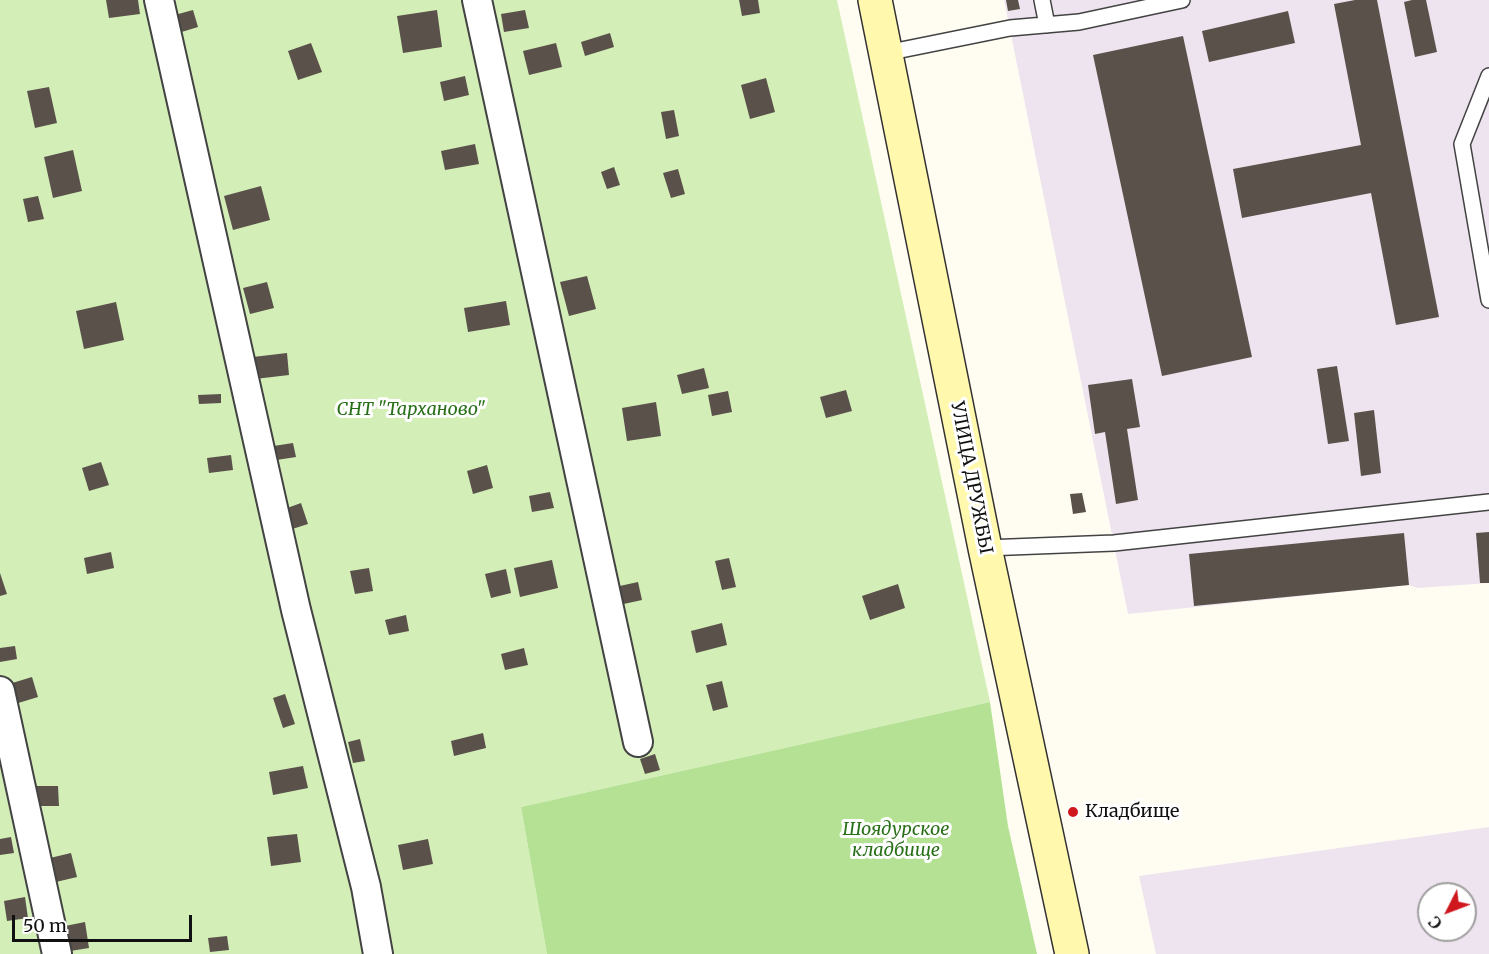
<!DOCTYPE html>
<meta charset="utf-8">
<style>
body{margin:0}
#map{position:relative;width:1489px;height:954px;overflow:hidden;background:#fffdf2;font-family:Merriweather,serif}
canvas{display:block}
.north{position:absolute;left:1417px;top:882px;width:60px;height:60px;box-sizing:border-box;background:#fff;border:2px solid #9f9f9f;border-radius:50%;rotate:228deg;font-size:16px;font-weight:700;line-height:24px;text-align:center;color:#101010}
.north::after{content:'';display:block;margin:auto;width:21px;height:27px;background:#cf181d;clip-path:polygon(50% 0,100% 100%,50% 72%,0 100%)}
.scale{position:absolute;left:12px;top:915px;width:180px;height:27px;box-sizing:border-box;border:3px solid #101010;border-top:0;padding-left:8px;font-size:18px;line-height:21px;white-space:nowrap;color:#101010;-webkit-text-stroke:4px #fff;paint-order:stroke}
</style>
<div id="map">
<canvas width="1489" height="954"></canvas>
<div class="north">С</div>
<div class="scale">50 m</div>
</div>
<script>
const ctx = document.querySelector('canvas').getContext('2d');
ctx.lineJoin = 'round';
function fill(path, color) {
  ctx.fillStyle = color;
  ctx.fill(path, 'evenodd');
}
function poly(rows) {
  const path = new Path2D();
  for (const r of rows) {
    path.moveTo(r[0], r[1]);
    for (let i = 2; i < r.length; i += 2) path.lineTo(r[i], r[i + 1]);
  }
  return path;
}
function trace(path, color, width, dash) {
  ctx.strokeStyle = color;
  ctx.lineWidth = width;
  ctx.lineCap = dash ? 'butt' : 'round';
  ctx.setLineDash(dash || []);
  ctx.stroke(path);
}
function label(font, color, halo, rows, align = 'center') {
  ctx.font = font + ' Merriweather,serif';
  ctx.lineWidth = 6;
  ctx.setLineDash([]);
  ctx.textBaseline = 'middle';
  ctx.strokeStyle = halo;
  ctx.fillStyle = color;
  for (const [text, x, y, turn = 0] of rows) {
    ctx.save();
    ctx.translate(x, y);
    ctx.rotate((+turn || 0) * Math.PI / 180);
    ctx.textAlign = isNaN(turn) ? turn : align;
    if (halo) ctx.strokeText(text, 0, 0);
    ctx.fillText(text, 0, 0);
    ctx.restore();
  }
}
const industrial = poly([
 [1004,0,1489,0,1489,583,1418,588,1409,585,1128,614],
 [1489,827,1489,954,1156,954,1139,876],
 [1429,894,1465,894,1465,930,1429,930]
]);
const green = poly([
 [0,0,837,0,990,702,521,807,547,954,0,954]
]);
const forest = poly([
 [990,702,1008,826,1037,954,547,954,521,807]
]);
const building = poly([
 [106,0,138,0,140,14,109,18],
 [739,0,758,0,760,13,742,16],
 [1006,0,1018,0,1020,9,1008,11],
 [1355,0,1377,0,1439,317,1396,325,1371,193,1242,218,1233,169,1361,145,1334,4],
 [1412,0,1426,0,1437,52,1415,57,1404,2],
 [193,10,198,27,175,34,171,16],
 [437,10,442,47,403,53,397,16],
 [525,10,529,28,504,32,501,14],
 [1288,11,1295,43,1209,62,1202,31],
 [610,33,614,47,585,56,581,42],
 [1183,36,1252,357,1162,376,1093,55],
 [311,43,322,72,298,80,288,51],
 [556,43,562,67,529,75,523,51],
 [465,76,469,95,444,101,440,82],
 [766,78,775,112,750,119,741,85],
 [49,87,57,123,35,128,27,91],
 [674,110,679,136,666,139,661,112],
 [475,144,479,164,445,170,441,151],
 [73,150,82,191,53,198,44,157],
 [614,167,620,185,607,189,601,172],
 [678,169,685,194,671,198,663,173],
 [261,186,270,220,233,230,224,196],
 [38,196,44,219,28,222,23,199],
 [587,276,596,309,569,316,560,282],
 [267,282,274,308,250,314,243,288],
 [506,301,510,325,468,332,464,308],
 [116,302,124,340,84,349,76,311],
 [287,353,289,375,255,379,253,357],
 [1337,366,1349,441,1328,444,1317,369],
 [704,368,709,388,682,394,677,375],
 [1132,379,1140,427,1127,429,1138,500,1116,504,1105,432,1095,434,1088,385],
 [846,390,852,411,826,418,820,397],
 [728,391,732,412,712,416,708,395],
 [221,394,221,403,199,404,198,395],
 [656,402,661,436,627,441,622,408],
 [1374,410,1381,473,1361,476,1354,413],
 [293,443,296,457,270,461,267,447],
 [231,455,233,470,209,473,207,458],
 [101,462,109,485,89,491,82,468],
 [487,465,493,488,473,494,467,471],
 [550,492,554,508,532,512,529,496],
 [1082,493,1086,512,1073,514,1070,494],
 [301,503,308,524,286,531,279,511],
 [1489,532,1489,583,1480,583,1476,533],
 [1404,533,1409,585,1194,606,1189,554],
 [111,552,114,568,87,574,84,558],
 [729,558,736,587,722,590,715,561],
 [552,560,558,588,520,597,514,568],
 [369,568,373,591,355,594,350,571],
 [506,569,511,593,491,598,485,574],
 [0,573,7,594,0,596],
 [638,582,642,600,619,605,615,587],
 [898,584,905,608,870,620,862,596],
 [406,615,409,631,389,635,385,620],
 [722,623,727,645,696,653,691,631],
 [15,646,17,659,0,662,0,648],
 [524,648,528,665,505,670,501,654],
 [32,677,38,697,15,704,9,684],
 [722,681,728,707,713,711,706,685],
 [285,694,295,724,283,728,273,698],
 [483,733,486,748,454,756,451,741],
 [360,739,365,761,353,763,348,742],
 [655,754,660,770,645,774,640,759],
 [303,766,308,788,273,795,269,772],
 [35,786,58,786,59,806,35,806],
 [297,834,301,862,271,866,267,837],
 [11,837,14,853,0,855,0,839],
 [428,839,433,864,403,870,398,845],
 [71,853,77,877,56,882,50,858],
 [25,897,28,918,7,921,4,901],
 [85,922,89,948,64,952,60,927],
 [227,936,229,950,210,952,208,938]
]);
const lane = poly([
 [1042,0,1047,25],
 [886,53,1010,28,1079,22,1182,0],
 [1489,76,1462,144,1489,300],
 [985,548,1114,543,1489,502]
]);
const street = poly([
 [159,0,296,610,366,887,378,954],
 [477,0,638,742],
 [0,691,57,954]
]);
const secondary = poly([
 [875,0,985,548,1072,954]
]);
const markers = [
 [1073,812,6,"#cf181d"]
];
const parkNames = [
 ["СНТ \"Тарханово\"",411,410],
 ["Шоядурское",896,830],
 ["кладбище",896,851]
];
const streetNames = [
 ["УЛИЦА ДРУЖБЫ",971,478,79]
];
const poiNames = [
 ["Кладбище",1085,812]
];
fill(industrial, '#eee4ef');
fill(green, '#d3eeb7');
fill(forest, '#b5e195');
fill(building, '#5a514b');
trace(lane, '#434343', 18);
trace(street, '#434343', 32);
trace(secondary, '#323232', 36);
trace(lane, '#fff', 15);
trace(street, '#fff', 28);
trace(secondary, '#fff8ad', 33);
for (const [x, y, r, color] of markers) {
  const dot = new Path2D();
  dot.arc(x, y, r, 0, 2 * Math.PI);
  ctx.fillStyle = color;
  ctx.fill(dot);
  trace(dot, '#fff', 2);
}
label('italic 18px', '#286f18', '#fff', parkNames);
label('18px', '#101010', '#fff', streetNames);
label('18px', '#101010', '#fff', poiNames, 'left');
</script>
